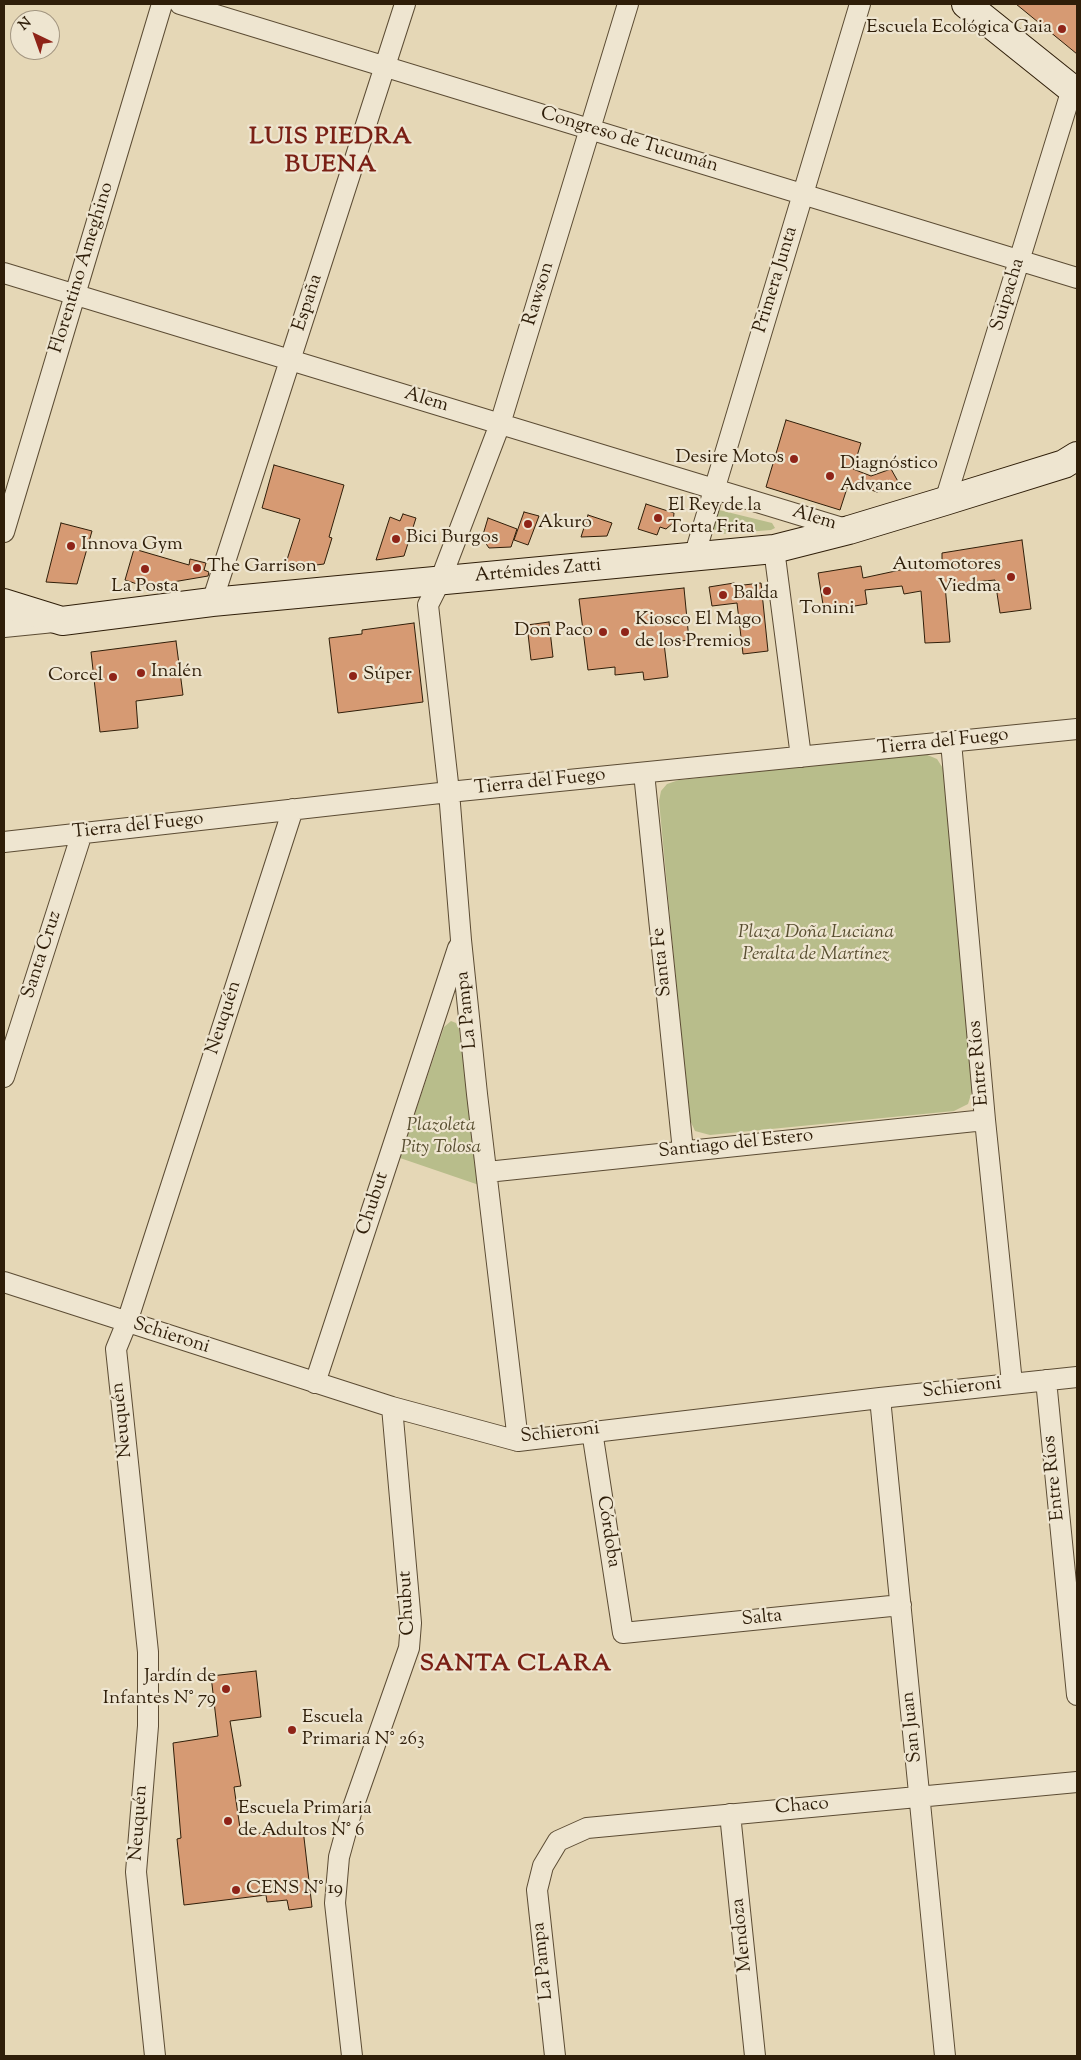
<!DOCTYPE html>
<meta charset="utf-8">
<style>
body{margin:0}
#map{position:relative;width:1081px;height:2060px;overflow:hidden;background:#e5d7b6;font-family:"Sorts Mill Goudy",serif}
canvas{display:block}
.frame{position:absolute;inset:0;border:5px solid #2f1e09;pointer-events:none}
.north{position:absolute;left:10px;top:10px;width:50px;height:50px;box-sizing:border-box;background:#eee5d0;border:1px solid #a29580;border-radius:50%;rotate:318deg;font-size:14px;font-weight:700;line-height:20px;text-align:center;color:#2f1e09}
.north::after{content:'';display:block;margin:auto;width:18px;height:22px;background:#8f2418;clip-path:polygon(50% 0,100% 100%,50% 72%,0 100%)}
</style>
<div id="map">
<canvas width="1081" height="2060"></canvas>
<div class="frame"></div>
<div class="north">N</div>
</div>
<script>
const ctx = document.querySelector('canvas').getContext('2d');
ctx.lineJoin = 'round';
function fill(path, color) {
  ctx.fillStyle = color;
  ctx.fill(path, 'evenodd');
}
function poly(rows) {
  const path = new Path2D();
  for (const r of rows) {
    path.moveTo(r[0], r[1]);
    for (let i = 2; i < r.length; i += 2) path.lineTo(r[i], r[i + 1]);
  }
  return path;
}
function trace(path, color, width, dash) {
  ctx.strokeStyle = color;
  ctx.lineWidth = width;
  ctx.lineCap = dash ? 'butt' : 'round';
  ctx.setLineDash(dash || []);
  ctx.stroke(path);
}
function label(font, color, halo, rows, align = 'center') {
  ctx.font = font + ' "Sorts Mill Goudy",serif';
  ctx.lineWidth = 4.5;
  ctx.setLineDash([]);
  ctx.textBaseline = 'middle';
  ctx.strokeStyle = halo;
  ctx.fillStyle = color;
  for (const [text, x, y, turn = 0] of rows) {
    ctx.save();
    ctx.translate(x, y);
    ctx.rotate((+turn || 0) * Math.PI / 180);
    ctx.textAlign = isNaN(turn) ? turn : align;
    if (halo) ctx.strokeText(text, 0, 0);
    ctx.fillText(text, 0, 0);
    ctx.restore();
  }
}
const green = poly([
 [719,510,772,523,775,528,771,530,721,534,712,528,715,515],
 [925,754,937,759,944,770,973,1088,968,1104,954,1111,710,1135,695,1131,689,1118,659,801,661,791,667,784,679,780],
 [451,1021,456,1023,459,1029,479,1185,400,1158,444,1027]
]);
const building = poly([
 [1016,4,1077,4,1077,54,1016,4],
 [786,420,861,443,853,469,871,476,891,469,900,485,877,492,849,482,840,510,766,487,786,420],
 [274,465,344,485,329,537,332,538,324,564,284,569,300,519,262,508,274,465],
 [646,504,674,513,673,523,666,529,660,527,657,535,638,529,646,504],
 [524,512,539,516,528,545,514,540,524,512],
 [403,514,416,518,404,556,376,560,390,517,400,521,403,514],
 [588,515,612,523,607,536,581,537,588,515],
 [488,518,517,529,511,547,489,548,482,538,488,518],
 [61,523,92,531,77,584,46,582,61,523],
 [1022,540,1031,609,1000,613,995,580,945,585,950,642,925,643,921,591,904,594,902,586,865,590,867,604,824,611,818,573,861,566,863,578,942,561,942,553,1022,540],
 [134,549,189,565,190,559,206,563,204,570,209,572,208,576,167,583,164,589,146,584,146,587,125,580,134,549],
 [734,583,735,586,761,583,768,651,743,654,737,603,712,606,709,587,734,583],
 [684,588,689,640,664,643,668,677,644,680,643,672,615,675,615,667,588,670,579,599,684,588],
 [549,622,553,657,531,660,527,625,549,622],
 [414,623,423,702,338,713,329,638,362,634,362,630,414,623],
 [176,641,183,695,136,701,138,728,100,732,91,652,176,641],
 [256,1671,261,1717,230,1721,241,1786,234,1787,241,1835,303,1829,312,1907,289,1910,287,1900,267,1902,266,1895,184,1905,177,1839,181,1838,173,1743,218,1736,211,1676,256,1671]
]);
const street = poly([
 [180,4,1077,278],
 [4,273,849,530],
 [945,501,1072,89],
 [4,532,162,4],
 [774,549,801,757],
 [694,557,860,4],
 [212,602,405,4],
 [4,627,54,622],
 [951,742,985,1120,1012,1383],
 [644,773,683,1151],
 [4,842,449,792,1077,729],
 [4,1077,82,833],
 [487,1172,985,1120],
 [4,1282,392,1407,518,1441,880,1398,1077,1377],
 [1046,1380,1077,1695],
 [315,1383,458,948],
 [880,1398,945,2056],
 [592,1431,623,1633,901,1605],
 [518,1441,477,1094,461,940,449,792,428,605,440,581,500,424,628,4],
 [730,1814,755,2056],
 [155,2056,136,1872,148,1726,148,1652,116,1349,127,1322,293,809],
 [352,2056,335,1903,339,1857,351,1813,409,1648,411,1623,392,1407],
 [555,2056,537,1890,543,1866,558,1841,587,1828,1077,1782]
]);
const secondary = poly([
 [966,4,1077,93],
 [4,603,62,621,212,602,774,549,849,530,945,501,1064,464,1077,456]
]);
const markers = [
 [1062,29,5,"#8f2418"],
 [794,459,5,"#8f2418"],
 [830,476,5,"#8f2418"],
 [658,518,5,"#8f2418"],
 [528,524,5,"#8f2418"],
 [396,539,5,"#8f2418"],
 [71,546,5,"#8f2418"],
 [197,568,5,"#8f2418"],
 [145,569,5,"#8f2418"],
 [1011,577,5,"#8f2418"],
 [827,591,5,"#8f2418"],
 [723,595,5,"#8f2418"],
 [603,632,5,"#8f2418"],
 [625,632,5,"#8f2418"],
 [141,673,5,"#8f2418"],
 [353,676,5,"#8f2418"],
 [113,677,5,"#8f2418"],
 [226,1689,5,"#8f2418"],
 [292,1730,5,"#8f2418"],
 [228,1821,5,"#8f2418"],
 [236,1890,5,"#8f2418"]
];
const poiNames = [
 ["Escuela Ecológica Gaia",1052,29,"right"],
 ["Desire Motos",784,459,"right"],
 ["Diagnóstico",840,465],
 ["Advance",840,487],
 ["El Rey de la",668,507],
 ["Torta Frita",668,529],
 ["Akuro",538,524],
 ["Bici Burgos",406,539],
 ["Innova Gym",81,546],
 ["Automotores",1001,566,"right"],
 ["Viedma",1001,588,"right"],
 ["The Garrison",207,568],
 ["La Posta",145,588,"center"],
 ["Balda",733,595],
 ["Tonini",827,610,"center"],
 ["Kiosco El Mago",635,621],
 ["de los Premios",635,643],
 ["Don Paco",593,632,"right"],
 ["Inalén",151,673],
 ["Súper",363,676],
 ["Corcel",103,677,"right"],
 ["Jardín de",216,1678,"right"],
 ["Infantes N° 79",216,1700,"right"],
 ["Escuela",302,1719],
 ["Primaria N° 263",302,1741],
 ["Escuela Primaria",238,1810],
 ["de Adultos N° 6",238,1832],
 ["CENS N° 19",246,1890]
];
const streetNames = [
 ["Congreso de Tucumán",629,141,17],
 ["Florentino Ameghino",83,268,-73],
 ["Primera Junta",777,280,-73],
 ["Rawson",540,294,-73],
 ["Suipacha",1009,295,-73],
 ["España",309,303,-72],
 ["Alem",426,401,17],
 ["Alem",814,519,17],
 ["Artémides Zatti",538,572,-5],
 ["Tierra del Fuego",943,743,-6],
 ["Tierra del Fuego",540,783,-6],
 ["Tierra del Fuego",138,827,-6],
 ["Santa Cruz",43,955,-72],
 ["Santa Fe",663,962,-96],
 ["La Pampa",468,1010,-96],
 ["Neuquén",225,1018,-72],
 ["Entre Ríos",980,1063,-95],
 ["Santiago del Estero",736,1145,-6],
 ["Chubut",374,1204,-72],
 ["Schieroni",171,1337,18],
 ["Schieroni",962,1389,-6],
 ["Neuquén",123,1420,-96],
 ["Schieroni",560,1434,-6],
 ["Entre Ríos",1055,1478,-96],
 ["Córdoba",607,1532,81],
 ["Chubut",408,1603,-93],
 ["Salta",762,1619,-6],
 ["San Juan",913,1727,-96],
 ["Chaco",802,1807,-5],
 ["Neuquén",140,1823,-86],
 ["Mendoza",743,1935,-96],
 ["La Pampa",544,1961,-96]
];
const parkNames = [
 ["Plaza Doña Luciana",816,934],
 ["Peralta de Martínez",816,956],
 ["Plazoleta",441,1127],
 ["Pity Tolosa",441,1149]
];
const districtNames = [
 ["LUIS PIEDRA",331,139],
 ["BUENA",331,167],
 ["SANTA CLARA",516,1666]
];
fill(green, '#b8bd8b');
fill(building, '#d69a73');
trace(building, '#2f1e09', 1);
trace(street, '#5c4c34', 22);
trace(secondary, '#2f1e09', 30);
trace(street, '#eee5d0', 20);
trace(secondary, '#eee5d0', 28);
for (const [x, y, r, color] of markers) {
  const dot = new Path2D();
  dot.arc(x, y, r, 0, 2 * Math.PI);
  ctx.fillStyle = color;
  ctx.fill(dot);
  trace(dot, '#eee5d0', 2);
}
label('19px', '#2f1e09', '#eee5d0', poiNames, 'left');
label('19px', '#2f1e09', '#eee5d0', streetNames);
label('italic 19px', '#584e30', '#eee5d0', parkNames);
ctx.letterSpacing = '1px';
label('bold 24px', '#7a1f14', '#eee5d0', districtNames);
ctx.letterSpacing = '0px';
</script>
